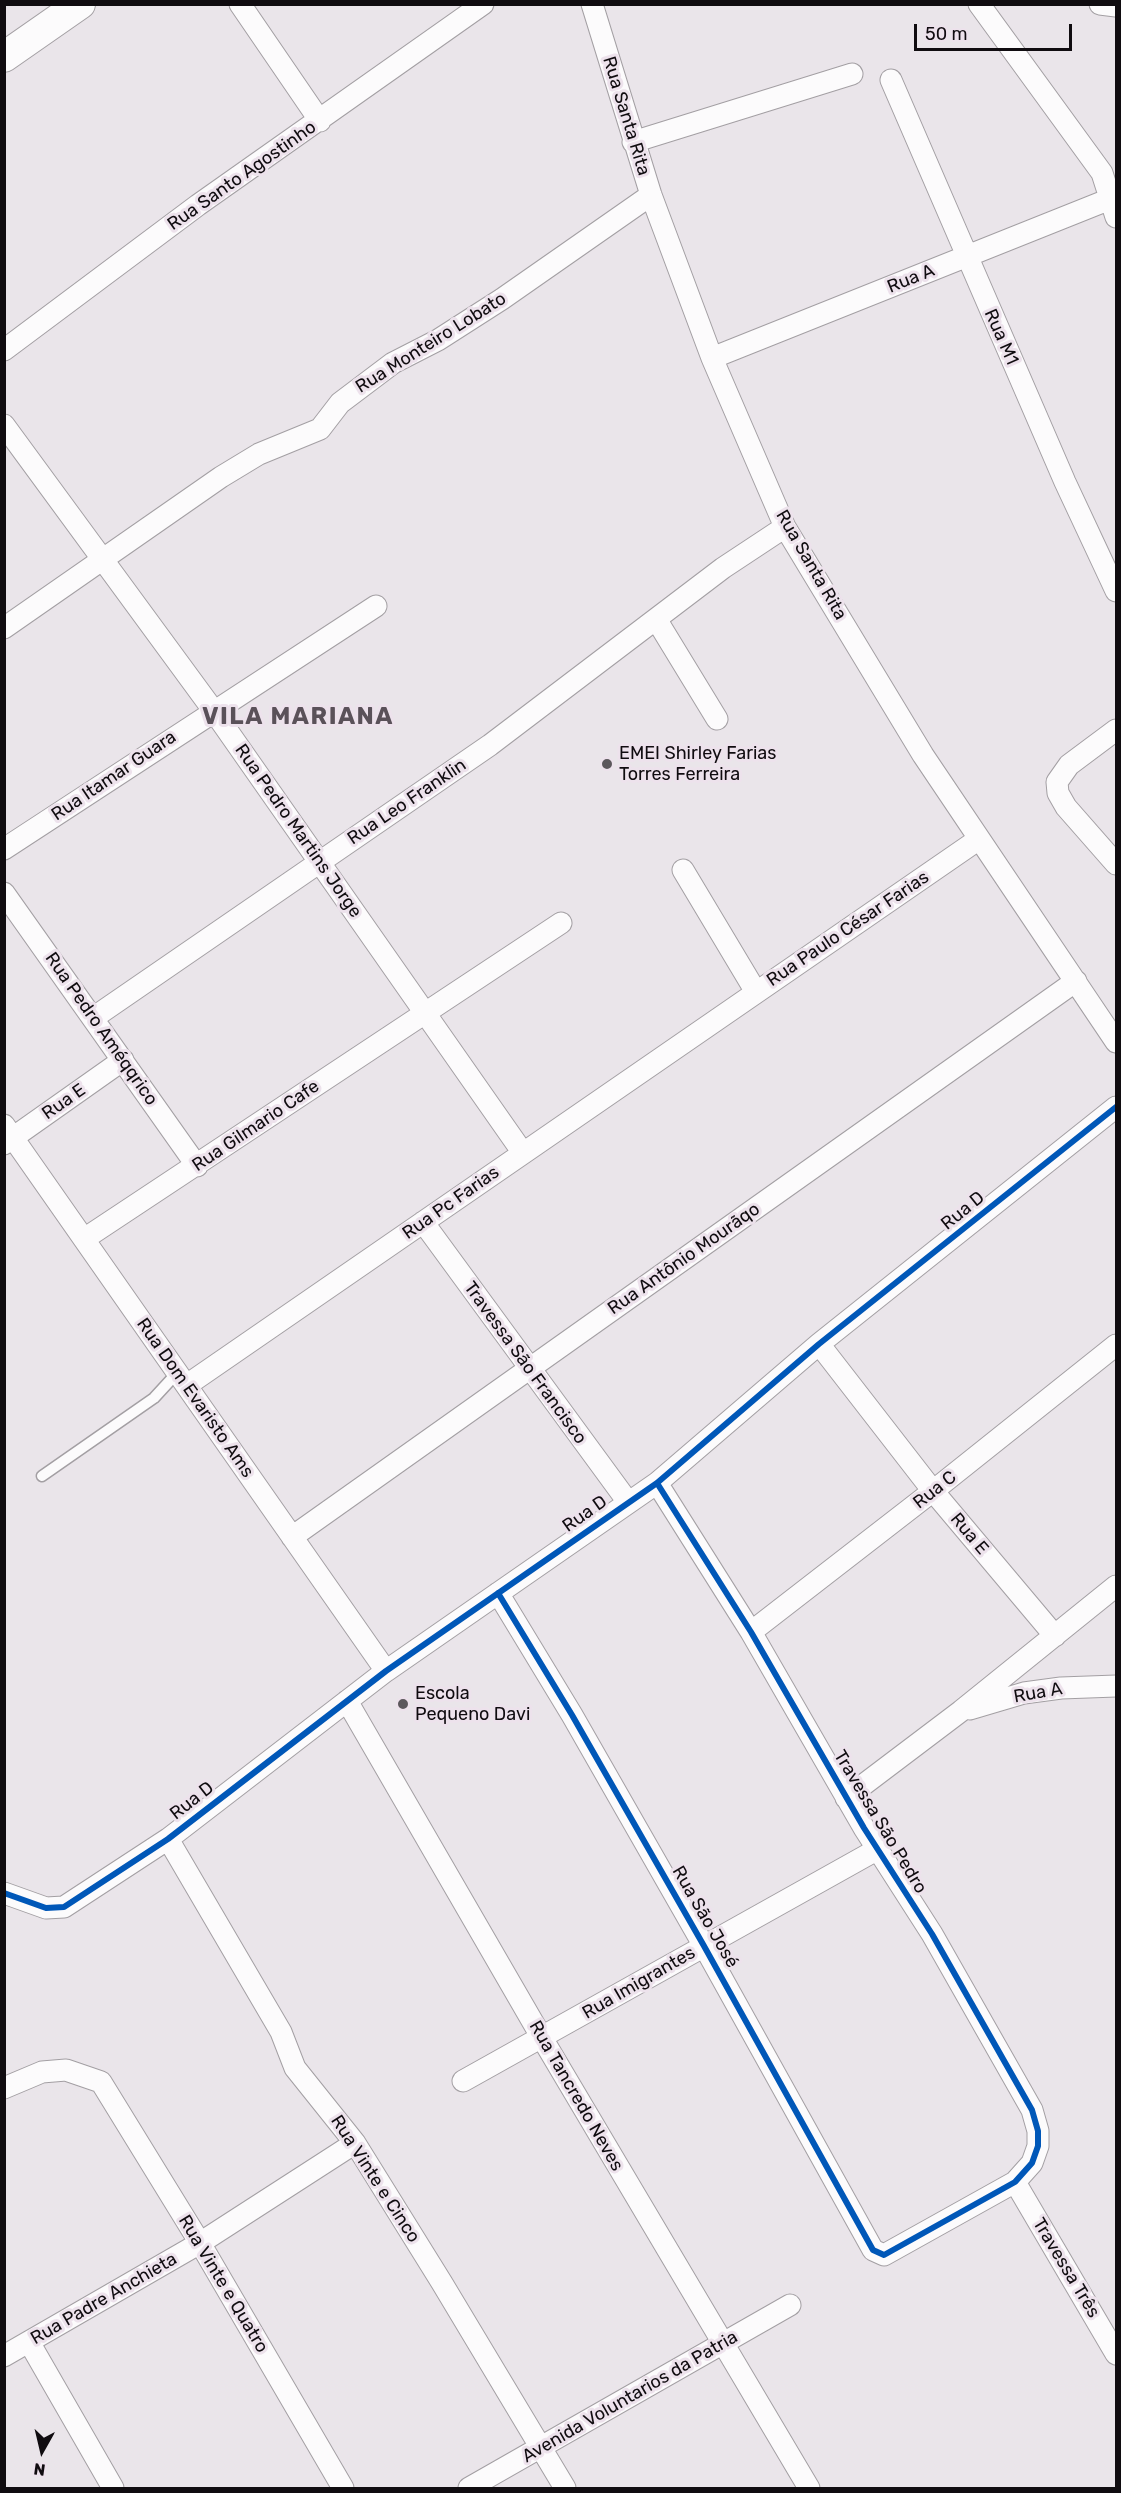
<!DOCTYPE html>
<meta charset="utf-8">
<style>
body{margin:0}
#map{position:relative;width:1121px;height:2493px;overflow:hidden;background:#eae5ea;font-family:Rubik,sans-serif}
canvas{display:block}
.frame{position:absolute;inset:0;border:6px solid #100c10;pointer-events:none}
.north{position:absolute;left:12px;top:2421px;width:60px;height:60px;-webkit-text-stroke:4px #ede2ec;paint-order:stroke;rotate:188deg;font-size:16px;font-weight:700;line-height:24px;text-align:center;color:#100c10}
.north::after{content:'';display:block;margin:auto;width:21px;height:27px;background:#100c10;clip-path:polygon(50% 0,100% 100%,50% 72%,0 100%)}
.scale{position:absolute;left:914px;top:24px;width:158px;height:27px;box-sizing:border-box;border:3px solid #100c10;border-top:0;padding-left:8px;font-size:18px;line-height:21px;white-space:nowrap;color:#100c10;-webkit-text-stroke:4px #ede2ec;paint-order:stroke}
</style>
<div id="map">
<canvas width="1121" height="2493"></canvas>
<div class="frame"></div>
<div class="north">N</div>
<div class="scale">50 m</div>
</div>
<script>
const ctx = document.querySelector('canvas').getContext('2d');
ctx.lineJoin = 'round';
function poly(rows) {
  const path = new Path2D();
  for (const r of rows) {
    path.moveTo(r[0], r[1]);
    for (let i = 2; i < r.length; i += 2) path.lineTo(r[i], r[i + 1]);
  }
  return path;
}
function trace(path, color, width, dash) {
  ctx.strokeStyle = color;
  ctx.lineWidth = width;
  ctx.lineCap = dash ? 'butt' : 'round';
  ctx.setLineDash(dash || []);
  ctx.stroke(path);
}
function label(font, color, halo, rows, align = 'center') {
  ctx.font = font + ' Rubik,sans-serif';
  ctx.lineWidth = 6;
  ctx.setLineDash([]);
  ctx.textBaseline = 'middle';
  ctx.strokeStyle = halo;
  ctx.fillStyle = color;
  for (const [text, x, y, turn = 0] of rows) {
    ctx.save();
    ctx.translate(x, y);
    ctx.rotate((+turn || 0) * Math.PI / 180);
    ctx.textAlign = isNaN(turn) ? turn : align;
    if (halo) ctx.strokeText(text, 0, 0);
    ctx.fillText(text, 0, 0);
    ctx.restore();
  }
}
const lane = poly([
 [42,1476,154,1398,177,1373]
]);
const street = poly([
 [240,4,320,121],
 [592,4,651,195,712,358,785,527,923,755,1116,1042],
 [979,4,1102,173,1116,217],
 [1100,4,1116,6],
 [891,80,1065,482,1116,591],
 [633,142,852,74],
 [4,350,198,205,483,4],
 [712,358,1110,199],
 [4,425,213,710,523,1153],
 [656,619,717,719],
 [4,628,221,477,259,454,320,429,340,403,393,363,438,340,502,299,651,195],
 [1116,730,1069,765,1057,782,1058,793,1066,807,1116,864],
 [4,849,376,606],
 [683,870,756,992],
 [4,893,197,1166],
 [93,1018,490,745,723,568,785,527],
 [4,1125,386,1671],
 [4,1144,123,1060],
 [423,1222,628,1502],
 [84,1239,561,923],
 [819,1344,933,1491,1055,1636],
 [187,1385,979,839],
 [292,1537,1076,981],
 [498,1593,572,1715,704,1946,873,2250,884,2255,1015,2182,1032,2163,1038,2146,1038,2131,1032,2110,932,1934,864,1828,751,1632,657,1483],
 [751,1632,933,1491,1116,1345],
 [347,1701,542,2038,809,2488],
 [970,1709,1024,1693,1061,1688,1116,1686],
 [846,1798,961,1711,1116,1586],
 [168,1839,281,2032,295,2068,355,2143,442,2283,565,2488],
 [4,1893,46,1908,64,1907,168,1839,386,1671,657,1483,819,1344,1116,1107],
 [463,2081,878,1849],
 [4,2088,42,2072,66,2070,101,2082,200,2243,343,2488],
 [1015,2182,1116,2354],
 [29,2342,113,2488],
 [4,2356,200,2243,355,2143],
 [469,2488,790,2305]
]);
const secondary = poly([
 [4,57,80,4]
]);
const cycleway = poly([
 [498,1593,572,1715,704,1946,873,2250,884,2255,1015,2182,1032,2163,1038,2146,1038,2131,1032,2110,932,1934,864,1828,751,1632,657,1483],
 [4,1893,46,1908,64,1907,168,1839,386,1671,657,1483,819,1344,1116,1107]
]);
const markers = [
 [607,764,6,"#5c585c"],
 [403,1704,6,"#5c585c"]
];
const streetNames = [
 ["Rua Santa Rita",626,116,73],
 ["Rua Santo Agostinho",242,176,-35],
 ["Rua A",911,279,-22],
 ["Rua M1",1001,337,66],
 ["Rua Monteiro Lobato",431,343,-32],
 ["Rua Santa Rita",811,565,60],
 ["Rua Itamar Guara",114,776,-34],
 ["Rua Leo Franklin",407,802,-34],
 ["Rua Pedro Martins Jorge",298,831,55],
 ["Rua Paulo César Farias",848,929,-34],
 ["Rua Pedro Améqqrico",101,1029,55],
 ["Rua E",64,1102,-35],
 ["Rua Gilmario Cafe",256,1126,-34],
 ["Rua Pc Farias",451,1203,-35],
 ["Rua D",963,1211,-39],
 ["Rua Antônio Mourãqo",684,1259,-35],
 ["Travessa São Francisco",525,1363,54],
 ["Rua Dom Evaristo Ams",195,1398,55],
 ["Rua C",935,1490,-38],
 ["Rua D",585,1514,-35],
 ["Rua E",969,1534,50],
 ["Rua A",1038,1693,-10],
 ["Rua D",192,1801,-38],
 ["Travessa São Pedro",880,1822,59],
 ["Rua São José",705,1917,60],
 ["Rua Imigrantes",639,1983,-30],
 ["Rua Tancredo Neves",576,2096,60],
 ["Rua Vinte e Cinco",375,2179,57],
 ["Travessa Três",1066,2268,59],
 ["Rua Vinte e Quatro",223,2284,59],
 ["Rua Padre Anchieta",104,2299,-30],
 ["Avenida Voluntarios da Patria",630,2397,-30]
];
const poiNames = [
 ["EMEI Shirley Farias",619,754],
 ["Torres Ferreira",619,775],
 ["Escola",415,1694],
 ["Pequeno Davi",415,1715]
];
const districtNames = [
 ["VILA MARIANA",298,717]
];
trace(lane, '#a39fa3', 13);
trace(street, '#a39fa3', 23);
trace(secondary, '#a39fa3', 32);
trace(lane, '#fcfbfc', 10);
trace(street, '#fcfbfc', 21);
trace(secondary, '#fcfbfc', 30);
trace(cycleway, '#0057b8', 6);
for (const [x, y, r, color] of markers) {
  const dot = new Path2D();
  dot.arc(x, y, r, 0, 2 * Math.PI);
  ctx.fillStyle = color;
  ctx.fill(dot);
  trace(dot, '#ede2ec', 2);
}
label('18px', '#100c10', '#ede2ec', streetNames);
label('18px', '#100c10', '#ede2ec', poiNames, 'left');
ctx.letterSpacing = '1.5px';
label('bold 24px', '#5a5159', '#ede2ec', districtNames);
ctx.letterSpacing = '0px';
</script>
